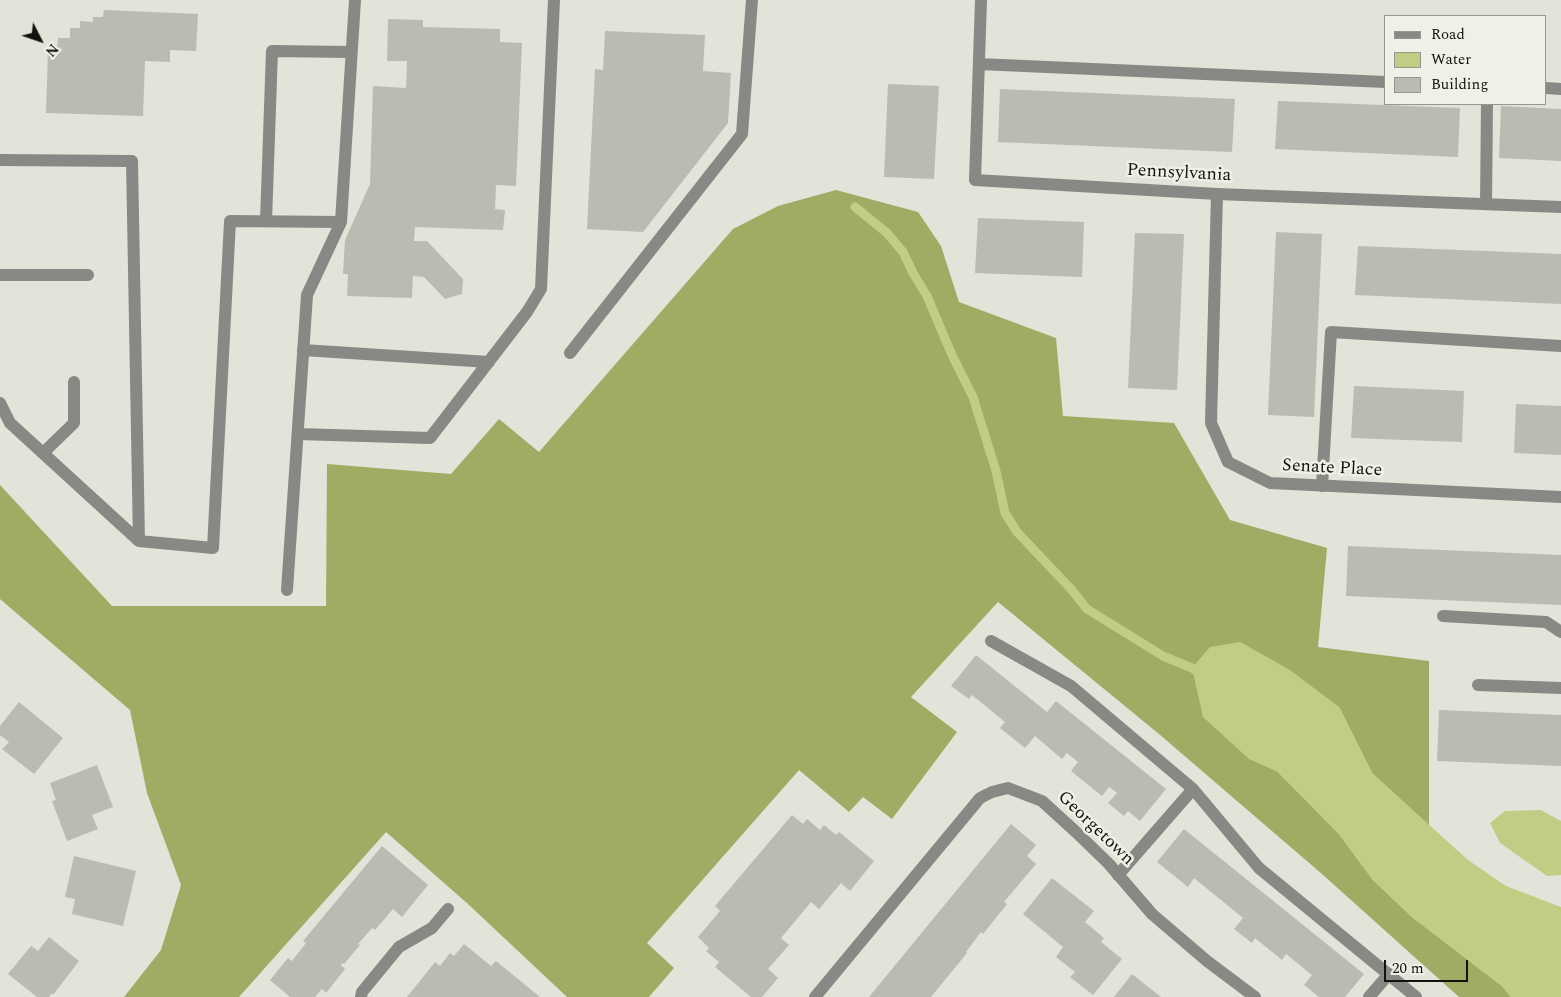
<!DOCTYPE html>
<style>
body{margin:0}
#map{position:relative;width:1561px;height:997px;overflow:hidden;background:#e1e4d8;font-family:Spectral,serif}
canvas{display:block}
.legend{position:absolute;left:1384px;top:15px;width:162px;height:90px;box-sizing:border-box;background:#eef1e5;border:1px solid #96988f;margin:0;padding:6px 9px;list-style:none;font-size:15px;color:#12130f}
.legend li{display:flex;align-items:center;gap:10px;height:25px}
.legend b{width:25px;border:1px solid #96988f}
.north{position:absolute;left:15px;top:15px;width:50px;height:50px;-webkit-text-stroke:4px #eef1e5;paint-order:stroke;rotate:131deg;font-size:14px;font-weight:700;line-height:20px;text-align:center;color:#12130f}
.north::after{content:'';display:block;margin:auto;width:18px;height:22px;background:#12130f;clip-path:polygon(50% 0,100% 100%,50% 72%,0 100%)}
.scale{position:absolute;left:1384px;top:960px;width:84px;height:22px;box-sizing:border-box;border:2px solid #12130f;border-top:0;padding-left:6px;font-size:15px;line-height:18px;white-space:nowrap;color:#12130f;-webkit-text-stroke:4px #eef1e5;paint-order:stroke}
</style>
<div id="map">
<canvas width="1561" height="997"></canvas>
<ul class="legend">
<li><b style="height:6px;background:#888984"></b>Road</li>
<li><b style="height:14px;background:#c0ce85"></b>Water</li>
<li><b style="height:14px;background:#b9bcb0"></b>Building</li>
</ul>
<div class="north">N</div>
<div class="scale">20 m</div>
</div>
<script>
const ctx = document.querySelector('canvas').getContext('2d');
ctx.lineJoin = 'round';
function fill(path, color) {
  ctx.fillStyle = color;
  ctx.fill(path, 'evenodd');
}
function poly(rows) {
  const path = new Path2D();
  for (const r of rows) {
    path.moveTo(r[0], r[1]);
    for (let i = 2; i < r.length; i += 2) path.lineTo(r[i], r[i + 1]);
  }
  return path;
}
function trace(path, color, width, dash) {
  ctx.strokeStyle = color;
  ctx.lineWidth = width;
  ctx.lineCap = dash ? 'butt' : 'round';
  ctx.setLineDash(dash || []);
  ctx.stroke(path);
}
function label(font, color, halo, rows, align = 'center') {
  ctx.font = font + ' Spectral,serif';
  ctx.lineWidth = 5;
  ctx.setLineDash([]);
  ctx.textBaseline = 'middle';
  ctx.strokeStyle = halo;
  ctx.fillStyle = color;
  for (const [text, x, y, turn = 0] of rows) {
    ctx.save();
    ctx.translate(x, y);
    ctx.rotate((+turn || 0) * Math.PI / 180);
    ctx.textAlign = isNaN(turn) ? turn : align;
    if (halo) ctx.strokeText(text, 0, 0);
    ctx.fillText(text, 0, 0);
    ctx.restore();
  }
}
const forest = poly([
 [836,190,918,212,941,246,959,302,1056,338,1063,416,1174,423,1230,520,1327,548,1318,647,1429,661,1429,826,1372,773,1339,707,1278,772,1339,834,1373,880,1412,917,1502,986,1511,997,1459,997,1322,874,1159,734,998,602,911,697,957,732,892,819,863,797,849,812,799,770,647,943,674,968,649,997,567,997,468,904,386,832,239,997,124,997,161,950,181,885,147,793,130,710,0,599,0,485,112,606,326,606,327,464,451,474,499,419,539,452,733,229,778,206]
]);
const water = poly([
 [1240,642,1290,670,1339,707,1372,773,1468,860,1506,886,1561,907,1561,997,1511,997,1502,986,1412,917,1373,880,1339,834,1278,772,1249,759,1203,717,1192,668,1210,647],
 [1541,810,1561,821,1561,875,1547,876,1500,843,1490,823,1505,811]
]);
const stream = poly([
 [855,207,887,233,903,252,913,273,927,296,952,355,973,397,996,471,1005,513,1017,532,1071,589,1087,609,1163,656,1192,668,1201,674]
]);
const building = poly([
 [104,10,198,14,196,51,170,50,170,62,145,61,143,116,46,113,48,50,57,50,58,38,70,38,70,28,80,28,80,21,93,22,93,17,103,17],
 [388,19,423,20,423,27,500,29,500,42,522,43,516,186,496,185,495,209,505,210,503,230,415,227,414,241,427,241,463,279,462,294,445,299,424,277,413,276,412,298,347,296,348,274,343,274,345,240,370,184,373,86,406,88,407,61,387,61],
 [605,31,705,35,703,71,731,73,728,123,643,232,587,229,595,69,603,70],
 [888,84,939,86,934,179,884,177],
 [1000,89,1235,99,1232,152,998,142],
 [1278,101,1460,108,1458,157,1275,149],
 [1501,106,1561,109,1561,161,1499,158],
 [978,218,1084,222,1082,277,975,273],
 [1276,232,1322,234,1314,417,1268,415],
 [1135,233,1184,234,1177,390,1128,388],
 [1358,246,1561,254,1561,304,1355,295],
 [1354,386,1464,391,1462,442,1351,438],
 [1516,404,1561,406,1561,455,1514,453],
 [1348,546,1561,555,1561,605,1346,596],
 [976,655,1047,712,1056,701,1166,789,1140,821,1128,811,1124,816,1108,803,1117,793,1109,787,1102,796,1071,771,1078,762,1067,753,1062,759,1035,736,1025,748,1000,728,1005,722,972,695,969,699,951,686],
 [19,702,63,738,34,774,2,749,9,742,0,735,0,726],
 [1439,710,1561,715,1561,766,1437,761],
 [97,765,113,807,92,815,98,829,67,841,52,801,56,800,50,783],
 [792,815,803,824,807,819,820,830,824,825,836,835,839,832,874,861,850,891,841,883,819,909,811,902,781,938,789,945,768,969,778,978,762,997,751,997,715,967,719,962,706,951,709,948,698,937,720,911,715,906],
 [1011,824,1036,845,1027,856,1036,864,1004,902,1007,904,983,934,981,932,966,952,967,953,931,997,869,997],
 [1184,829,1364,974,1345,997,1319,997,1304,985,1312,975,1286,954,1282,960,1255,938,1252,943,1234,929,1243,918,1194,878,1188,887,1157,862],
 [382,846,428,885,402,917,393,909,375,930,372,928,358,944,360,945,344,964,342,963,341,965,345,969,326,993,322,989,315,997,290,997,270,980,288,958,292,961,306,943,303,941],
 [74,856,136,871,123,926,72,914,75,899,65,897],
 [1052,878,1094,911,1085,922,1104,938,1101,942,1122,959,1093,995,1070,977,1075,972,1056,957,1063,947,1023,914],
 [49,937,79,961,53,995,52,993,49,997,37,997,8,974,31,946,38,951],
 [464,944,491,966,496,961,540,997,407,997,435,962,440,966,450,953,454,956],
 [1132,974,1161,997,1114,997]
]);
const lane = poly([
 [0,160,132,161,139,541],
 [266,221,272,51,351,52],
 [0,275,88,275],
 [303,350,489,362],
 [570,353,742,134,752,0],
 [0,403,10,423,139,541,213,548,230,221,341,222,355,0],
 [298,434,430,438,527,312,541,289,554,0],
 [43,453,74,423,74,382],
 [1322,486,1331,332,1561,346],
 [287,590,307,295,341,222],
 [1443,616,1546,622,1561,632],
 [991,641,1071,686,1193,789],
 [1478,685,1561,688],
 [1118,875,1193,789,1259,868,1416,997],
 [1369,997,1389,974]
]);
const street = poly([
 [981,0,975,180,1217,194,1561,207],
 [979,64,1385,82],
 [1545,88,1561,89],
 [1217,194,1211,423,1228,462,1270,483,1561,497],
 [1486,204,1487,104],
 [361,997,362,992,399,947,432,928,448,909],
 [815,997,980,798,992,792,1008,788,1042,801,1076,832,1109,864,1152,914,1207,961,1255,997]
]);
const streetNames = [
 ["Pennsylvania",1179,174,3],
 ["Senate Place",1332,469,3],
 ["Georgetown",1095,829,44]
];
fill(forest, '#9fac64');
fill(water, '#c0ce85');
trace(stream, '#c0ce85', 9);
fill(building, '#b9bcb0');
trace(lane, '#888984', 12);
trace(street, '#888984', 12);
label('18px', '#12130f', '#eef1e5', streetNames);
</script>
